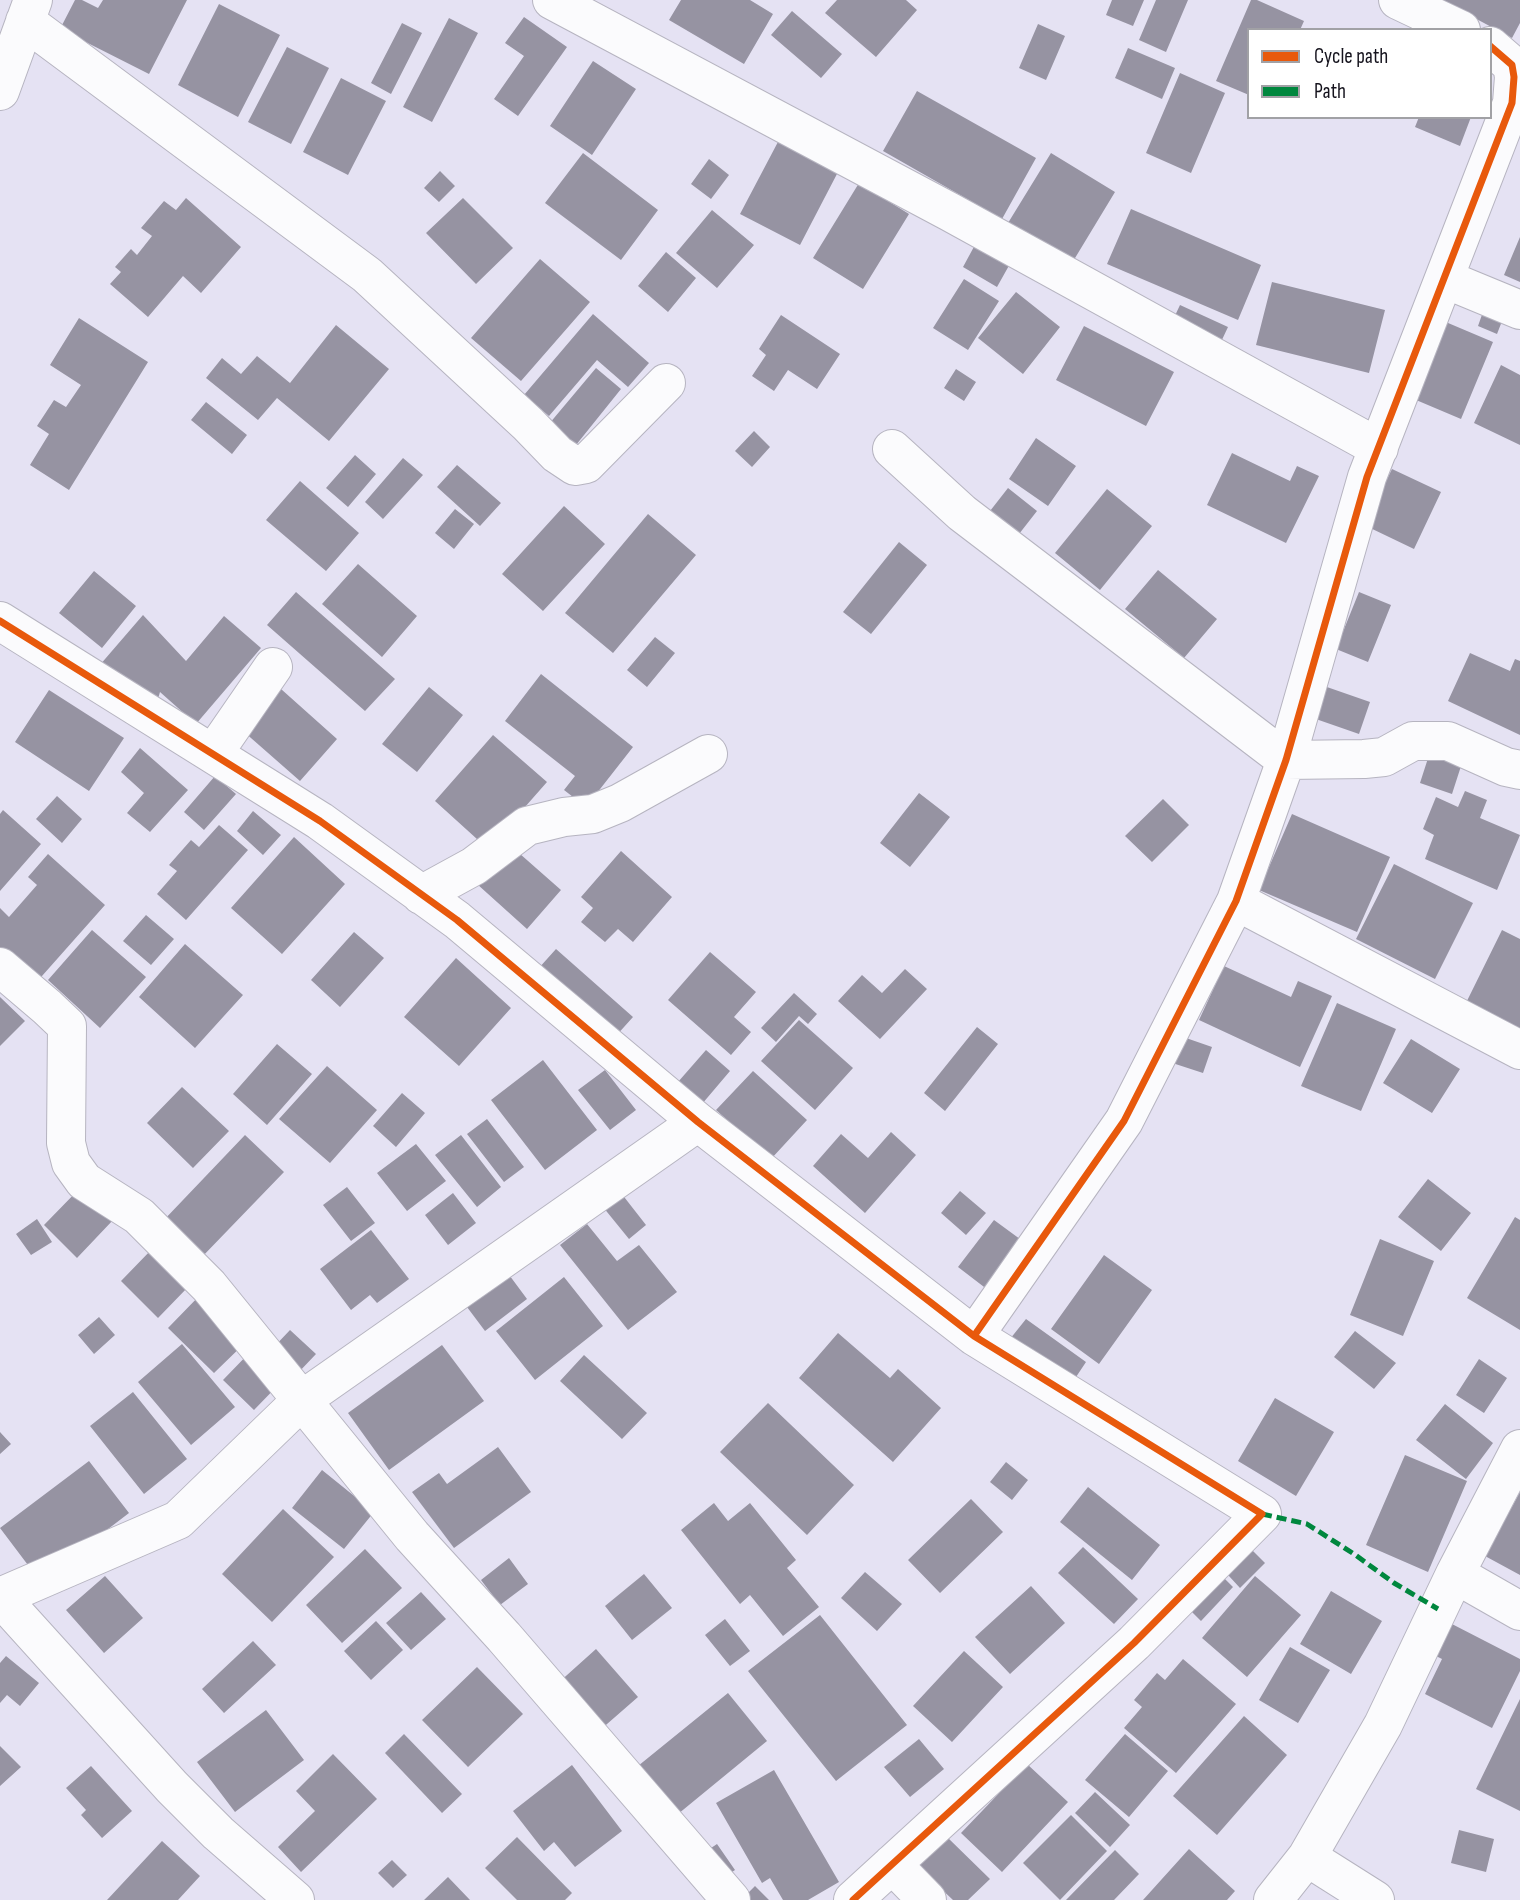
<!DOCTYPE html>
<style>
body{margin:0}
#map{position:relative;width:1520px;height:1900px;overflow:hidden;background:#e5e2f3;font-family:"Sofia Sans Condensed",sans-serif}
canvas{display:block}
.legend{position:absolute;left:1247px;top:28px;width:245px;height:91px;box-sizing:border-box;background:#fff;border:2px solid #a1a1a5;margin:0;padding:9px 12px;list-style:none;font-size:21px;color:#15131d}
.legend li{display:flex;align-items:center;gap:14px;height:35px}
.legend b{width:35px;border:2px solid #a1a1a5}
</style>
<div id="map">
<canvas width="1520" height="1900"></canvas>
<ul class="legend">
<li><b style="height:9px;background:#e8590c"></b>Cycle path</li>
<li><b style="height:9px;background:#00873e"></b>Path</li>
</ul>
</div>
<script>
const ctx = document.querySelector('canvas').getContext('2d');
ctx.lineJoin = 'round';
function fill(path, color) {
  ctx.fillStyle = color;
  ctx.fill(path, 'evenodd');
}
function poly(rows) {
  const path = new Path2D();
  for (const r of rows) {
    path.moveTo(r[0], r[1]);
    for (let i = 2; i < r.length; i += 2) path.lineTo(r[i], r[i + 1]);
  }
  return path;
}
function trace(path, color, width, dash) {
  ctx.strokeStyle = color;
  ctx.lineWidth = width;
  ctx.lineCap = dash ? 'butt' : 'round';
  ctx.setLineDash(dash || []);
  ctx.stroke(path);
}
const building = poly([
 [75,0,82,0,98,8,103,0,187,0,149,74,60,29],
 [681,0,750,0,773,14,744,64,669,20],
 [837,0,906,0,917,10,876,57,825,13],
 [1112,0,1144,0,1133,26,1106,15],
 [1156,0,1188,0,1166,52,1139,40],
 [1251,0,1257,0,1304,21,1300,30,1249,30,1249,95,1216,81],
 [1441,0,1520,0,1520,23,1512,38],
 [219,4,280,35,238,117,178,85],
 [792,11,842,54,821,78,771,35],
 [524,17,567,47,518,116,494,99,524,56,505,43],
 [449,18,478,33,432,122,403,107],
 [402,23,422,33,391,94,371,83],
 [1038,24,1065,36,1046,80,1019,68],
 [287,47,329,68,291,144,248,122],
 [1128,48,1175,68,1162,99,1115,78],
 [593,61,636,89,592,155,550,126],
 [1180,73,1225,93,1191,173,1146,153],
 [341,78,386,101,348,175,303,152],
 [917,91,1036,158,1002,219,883,151],
 [1419,117,1471,117,1460,146,1415,127],
 [779,140,838,172,800,245,740,214],
 [583,153,658,210,621,260,545,203],
 [1051,153,1115,192,1072,263,1008,223],
 [709,159,729,175,711,199,691,184],
 [440,171,455,186,439,202,424,188],
 [859,183,909,214,863,289,813,258],
 [186,198,241,247,201,293,183,276,148,317,110,284,121,272,115,267,131,249,137,255,152,236,141,228,164,201,176,210],
 [463,198,513,248,476,284,426,233],
 [1131,209,1261,265,1238,320,1107,264],
 [712,210,754,245,717,288,676,253],
 [1520,237,1520,282,1504,275],
 [976,243,1011,262,997,287,963,267],
 [666,252,696,278,668,312,638,286],
 [540,259,590,302,521,381,471,338],
 [964,279,999,301,968,350,933,328],
 [1272,282,1385,310,1369,373,1256,345],
 [1016,292,1060,327,1023,374,978,338],
 [1180,305,1228,327,1220,344,1172,322],
 [1484,309,1504,316,1497,334,1478,326],
 [593,314,649,363,628,387,597,360,549,416,524,395],
 [781,315,840,354,817,389,788,370,774,391,752,376,766,355,759,349],
 [79,318,148,362,69,490,30,465,49,434,37,426,54,400,66,407,81,385,50,365],
 [1441,320,1493,342,1461,419,1409,397],
 [336,325,389,369,329,441,277,398,258,420,206,378,222,358,241,374,257,356,290,383],
 [1084,326,1174,372,1146,426,1056,380],
 [1501,365,1520,375,1520,445,1474,423],
 [596,368,621,389,576,445,549,424],
 [956,369,976,382,964,401,944,388],
 [206,402,247,435,232,454,191,420],
 [754,431,770,447,752,467,735,451],
 [1036,438,1076,466,1048,506,1009,479],
 [1232,453,1290,481,1297,466,1319,476,1286,543,1207,505],
 [355,455,376,474,348,507,326,488],
 [403,458,423,475,383,519,365,502],
 [457,465,501,503,480,526,437,487],
 [1392,469,1441,492,1414,549,1364,525],
 [300,481,359,533,326,571,266,520],
 [1008,488,1037,511,1012,543,983,520],
 [1107,489,1152,526,1100,590,1055,553],
 [564,506,605,544,543,611,502,574],
 [455,509,474,524,454,549,435,533],
 [648,514,696,555,613,653,565,613],
 [899,542,927,565,871,634,843,612],
 [358,564,417,616,382,657,322,604],
 [1158,570,1217,619,1184,658,1125,609],
 [94,571,136,606,102,648,59,613],
 [296,592,395,679,365,711,267,625],
 [1359,592,1391,605,1368,662,1336,649],
 [143,615,186,661,224,616,261,648,196,724,160,692,154,712,99,666],
 [655,637,675,653,647,687,627,670],
 [1470,653,1510,671,1515,659,1520,661,1520,735,1448,701],
 [541,674,633,747,586,807,564,790,575,776,505,721],
 [1324,686,1370,702,1359,734,1313,718],
 [429,687,463,715,417,772,382,744],
 [281,689,337,739,300,781,243,731],
 [49,690,124,738,89,791,15,742],
 [493,735,547,782,488,849,435,801],
 [140,748,188,790,150,832,127,813,144,793,121,772],
 [1430,752,1462,763,1452,794,1420,783],
 [215,776,236,794,204,830,184,812],
 [1465,791,1487,800,1480,818,1520,835,1497,890,1425,859,1434,835,1423,829,1436,797,1458,807],
 [919,793,950,817,910,867,880,843],
 [57,796,82,819,62,843,36,819],
 [1163,799,1189,825,1152,862,1125,836],
 [3,810,41,844,0,891,0,814],
 [253,811,281,835,263,855,237,831],
 [1292,814,1390,857,1357,932,1259,890],
 [219,825,248,850,186,920,157,894,177,871,169,865,191,840,199,847],
 [294,837,345,884,282,954,231,908],
 [511,846,561,890,527,929,477,884],
 [621,851,672,897,633,942,618,929,605,942,581,922,593,908,581,897],
 [48,854,105,905,34,985,0,954,0,908,9,917,37,885,28,877],
 [1394,864,1473,903,1435,979,1356,939],
 [146,915,174,939,151,965,123,941],
 [92,930,146,977,100,1028,48,980],
 [1502,930,1520,939,1520,1039,1462,1011],
 [354,932,384,958,340,1007,311,980],
 [185,944,243,995,195,1048,139,997],
 [556,949,633,1017,615,1037,538,969],
 [710,952,756,992,734,1017,751,1032,731,1055,668,1000],
 [456,958,511,1008,459,1066,404,1017],
 [1224,966,1291,997,1298,981,1332,996,1300,1067,1199,1020],
 [905,969,927,989,880,1039,838,1001,862,975,882,993],
 [794,993,817,1014,808,1024,799,1016,776,1042,761,1028],
 [0,997,25,1021,0,1046],
 [1337,1003,1396,1029,1361,1111,1301,1086],
 [799,1020,853,1068,815,1110,761,1061],
 [977,1027,998,1044,945,1111,924,1093],
 [1163,1030,1212,1047,1203,1073,1154,1057],
 [1411,1039,1460,1069,1432,1113,1383,1083],
 [277,1044,312,1074,267,1125,233,1094],
 [706,1050,730,1071,702,1104,678,1082],
 [543,1060,597,1130,545,1170,491,1100],
 [327,1066,377,1110,330,1163,279,1119],
 [605,1070,636,1110,610,1130,578,1090],
 [753,1071,807,1120,771,1159,716,1110],
 [182,1087,229,1131,193,1168,147,1123],
 [402,1093,425,1113,396,1147,373,1126],
 [487,1119,524,1167,504,1182,467,1134],
 [891,1132,916,1155,865,1213,813,1166,841,1134,868,1158],
 [245,1135,284,1172,200,1259,162,1222],
 [461,1135,501,1187,477,1207,435,1155],
 [416,1144,446,1181,407,1211,377,1173],
 [1428,1179,1471,1213,1441,1251,1398,1217],
 [82,1186,114,1219,77,1258,44,1225],
 [347,1187,375,1223,351,1241,323,1205],
 [960,1191,986,1213,966,1235,941,1213],
 [453,1193,476,1223,448,1245,425,1215],
 [621,1193,646,1225,629,1239,603,1207],
 [1515,1217,1520,1220,1520,1330,1467,1298],
 [37,1219,52,1242,31,1255,16,1234],
 [994,1220,1024,1242,988,1290,958,1267],
 [587,1224,617,1261,639,1245,677,1292,628,1330,560,1245],
 [371,1230,409,1279,377,1303,370,1295,351,1310,320,1269],
 [1380,1239,1434,1261,1403,1336,1350,1315],
 [153,1248,190,1285,158,1318,121,1281],
 [1104,1255,1152,1290,1099,1364,1051,1329],
 [504,1268,527,1299,485,1331,461,1299],
 [564,1277,603,1326,535,1380,496,1331],
 [202,1293,249,1339,214,1373,168,1328],
 [99,1317,115,1335,94,1354,78,1335],
 [1026,1319,1086,1362,1072,1383,1010,1339],
 [290,1330,316,1354,297,1374,272,1349],
 [1355,1331,1396,1363,1374,1389,1334,1357],
 [838,1333,890,1378,898,1369,941,1408,893,1462,799,1378],
 [182,1344,235,1407,191,1445,138,1382],
 [442,1345,484,1401,389,1470,348,1413],
 [253,1349,284,1379,254,1410,223,1380],
 [584,1355,647,1413,622,1439,560,1381],
 [1479,1359,1507,1378,1484,1413,1456,1395],
 [133,1392,187,1459,144,1494,90,1426],
 [1275,1398,1334,1432,1296,1496,1238,1461],
 [768,1403,854,1485,807,1535,720,1452],
 [1445,1404,1493,1443,1466,1479,1416,1440],
 [0,1432,11,1444,0,1454],
 [498,1447,531,1492,454,1548,412,1492,439,1473,447,1484],
 [1405,1455,1467,1481,1428,1572,1366,1545],
 [89,1461,129,1513,40,1581,0,1528],
 [1006,1462,1028,1480,1012,1500,990,1482],
 [322,1470,374,1512,344,1549,292,1508],
 [1088,1487,1160,1545,1132,1580,1060,1522],
 [1520,1492,1520,1575,1485,1556],
 [971,1499,1003,1532,940,1593,908,1560],
 [714,1503,728,1521,750,1503,796,1560,787,1568,819,1607,783,1636,750,1595,740,1604,681,1530],
 [283,1509,334,1557,272,1622,222,1574],
 [1242,1540,1265,1563,1240,1588,1218,1564],
 [1083,1547,1138,1599,1114,1624,1058,1573],
 [365,1549,402,1588,342,1643,306,1605],
 [509,1558,528,1584,500,1605,481,1580],
 [865,1572,902,1604,877,1631,841,1598],
 [644,1574,672,1608,632,1640,605,1606],
 [1220,1574,1233,1587,1201,1621,1187,1607],
 [105,1576,143,1618,104,1653,66,1610],
 [1255,1576,1301,1615,1247,1677,1202,1638],
 [1031,1586,1065,1623,1010,1674,975,1637],
 [1331,1591,1382,1621,1351,1674,1300,1644],
 [421,1592,446,1619,411,1650,386,1623],
 [820,1615,907,1725,836,1781,748,1671],
 [725,1619,750,1651,730,1666,705,1635],
 [376,1621,403,1650,371,1680,344,1651],
 [1450,1623,1520,1659,1520,1671,1492,1728,1425,1694,1442,1659,1434,1655],
 [253,1641,276,1665,224,1713,202,1689],
 [1290,1647,1330,1670,1298,1723,1259,1700],
 [596,1649,638,1697,599,1731,557,1684],
 [964,1651,1003,1687,952,1742,913,1706],
 [6,1656,39,1683,20,1706,7,1695,0,1703,0,1663],
 [1183,1659,1236,1704,1176,1773,1124,1728,1142,1707,1134,1700,1157,1673,1165,1680],
 [477,1667,523,1714,468,1767,422,1720],
 [728,1693,767,1741,678,1814,638,1766],
 [1520,1699,1520,1811,1476,1789],
 [266,1710,304,1760,235,1812,197,1762],
 [1244,1716,1287,1755,1217,1835,1173,1796],
 [404,1734,462,1794,442,1813,385,1753],
 [1125,1734,1168,1771,1129,1817,1085,1780],
 [919,1739,944,1769,910,1797,884,1767],
 [0,1746,21,1767,0,1786],
 [333,1754,377,1799,301,1872,278,1847,315,1811,296,1791],
 [1027,1764,1068,1802,1002,1872,961,1833],
 [572,1765,622,1831,575,1867,554,1842,544,1851,513,1811],
 [91,1766,132,1811,102,1838,81,1815,86,1810,66,1788],
 [774,1770,839,1882,808,1900,783,1900,770,1878,762,1883,716,1803],
 [1095,1792,1130,1825,1110,1847,1075,1813],
 [1071,1815,1107,1851,1060,1900,1023,1863],
 [1459,1830,1494,1839,1486,1872,1451,1863],
 [517,1837,572,1893,565,1900,517,1900,485,1868],
 [947,1837,990,1879,968,1900,953,1900,918,1867],
 [162,1841,200,1876,178,1900,107,1900],
 [717,1844,735,1870,720,1880,702,1854],
 [1189,1849,1235,1891,1227,1900,1143,1900],
 [1115,1850,1139,1874,1114,1900,1066,1900],
 [392,1860,407,1875,393,1888,378,1873],
 [448,1877,470,1900,424,1900],
 [755,1886,769,1900,741,1900]
]);
const street = poly([
 [552,0,950,212,1379,448],
 [1398,0,1461,30],
 [25,21,367,275,528,424,557,454,575,466,586,464,666,383],
 [0,91,33,0],
 [1445,279,1520,310],
 [892,449,962,513,1286,760,1364,759,1384,757,1413,741,1448,741,1506,767,1520,770],
 [0,621,320,821,457,920,698,1122,974,1336,1262,1514,1134,1643,853,1900],
 [213,754,273,667],
 [421,895,474,866,527,826,564,817,593,814,620,803,708,754],
 [1236,901,1520,1050],
 [0,967,47,1007,67,1026,66,1143,71,1163,84,1181,139,1216,209,1286,412,1536,504,1637,731,1900],
 [974,1336,1124,1121,1236,901,1286,760,1367,477,1512,103,1514,77,1512,65,1490,46],
 [1455,1574,1520,1611],
 [0,1597,178,1520,303,1399,698,1122],
 [0,1597,172,1787,218,1833,295,1900],
 [1307,1857,1375,1900],
 [892,1864,927,1900],
 [1273,1900,1307,1857,1383,1725,1455,1574,1520,1449]
]);
const quiet = poly([
 [1262,1514,1307,1524,1354,1554,1394,1583,1438,1609]
]);
const cycleway = poly([
 [0,621,320,821,457,920,698,1122,974,1336,1262,1514,1134,1643,853,1900],
 [974,1336,1124,1121,1236,901,1286,760,1367,477,1512,103,1514,77,1512,65,1490,46]
]);
fill(building, '#9693a2');
trace(street, '#b6b4c0', 40);
trace(street, '#fbfbfd', 38);
trace(quiet, '#00873e', 5, [10, 5]);
trace(cycleway, '#e8590c', 7);
</script>
